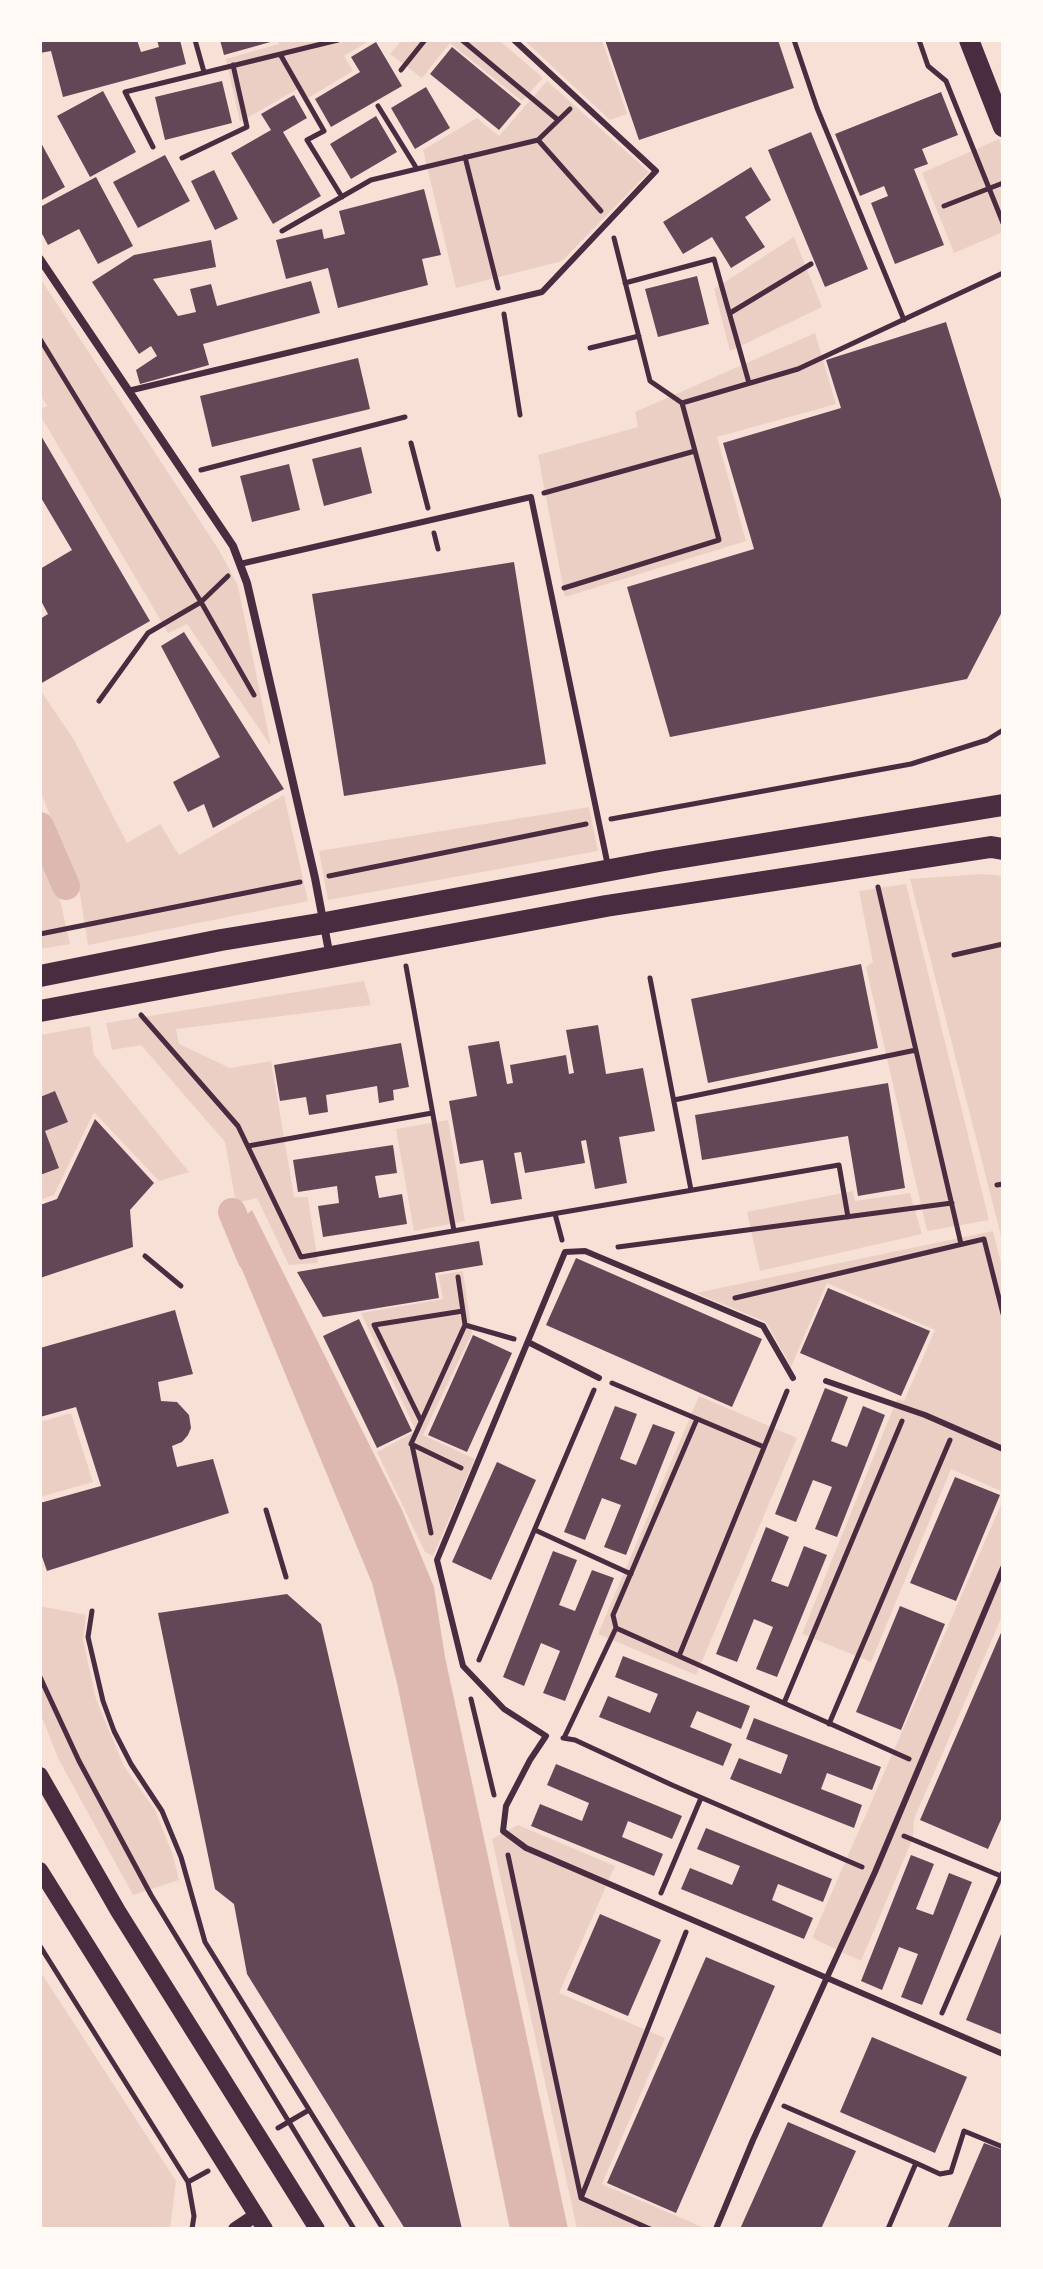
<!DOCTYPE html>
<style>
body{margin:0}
#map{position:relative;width:1043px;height:2269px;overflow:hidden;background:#f7e1d7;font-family:"Varela Round",sans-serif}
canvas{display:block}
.frame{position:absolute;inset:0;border:42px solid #fffaf5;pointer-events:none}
</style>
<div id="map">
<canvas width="1043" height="2269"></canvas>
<div class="frame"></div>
</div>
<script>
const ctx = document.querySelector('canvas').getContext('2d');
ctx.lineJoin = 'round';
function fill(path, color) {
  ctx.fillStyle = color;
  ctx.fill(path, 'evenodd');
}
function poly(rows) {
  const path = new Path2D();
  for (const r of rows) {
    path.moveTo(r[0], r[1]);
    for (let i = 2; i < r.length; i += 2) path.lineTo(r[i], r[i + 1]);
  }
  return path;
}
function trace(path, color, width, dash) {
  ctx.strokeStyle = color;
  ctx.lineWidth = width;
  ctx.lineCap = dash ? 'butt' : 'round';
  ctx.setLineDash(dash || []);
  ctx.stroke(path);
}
const green = poly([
 [279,40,371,40,344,56,353,71,308,98,301,87,240,122,226,59,279,44],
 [402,40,499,40,543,78,522,101,450,43,422,78,390,54],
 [524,40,602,40,627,114,610,120],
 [547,81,649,172,562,261,456,288,423,150,477,118,499,136],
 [999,139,1003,150,1003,232,954,253,922,173],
 [794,237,822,307,730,351,714,289],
 [40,278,219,550,238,586,271,746,187,624,168,633,40,415,40,409,47,406,40,394],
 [815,333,836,404,717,437,746,541,565,597,538,455,638,427,635,412],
 [41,691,74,740,127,843,160,824,179,855,284,795,308,901,88,945,80,894,40,790],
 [589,807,598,851,328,900,319,851],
 [40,855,57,887,70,944,40,949],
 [983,874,1003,876,1003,1244,910,879],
 [906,884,989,1220,927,1231,866,967,873,962,859,891],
 [364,981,371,1005,176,1029,179,1044,230,1068,271,1061,294,1197,308,1197,318,1263,289,1265,257,1198,236,1203,225,1142,141,1045,112,1050,106,1023],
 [90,1026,94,1055,189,1172,159,1181,94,1112,54,1195,40,1200,40,1035],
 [448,1120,465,1221,414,1231,396,1129],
 [853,1191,855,1201,910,1193,922,1234,760,1271,747,1212],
 [993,1231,1003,1270,1003,1492,951,1469,871,1662,802,1634,897,1399,904,1401,935,1330,827,1283,791,1367,766,1322,696,1293],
 [463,1271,472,1333,423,1435,475,1459,433,1556,425,1552,377,1452,416,1431,361,1313,443,1299,438,1275],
 [699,1396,797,1438,696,1675,598,1634],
 [71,1413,93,1482,40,1497,40,1422],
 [1003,1500,1003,1614,914,1819,913,1838,861,1961,812,1938],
 [40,1606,86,1615,83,1640,96,1699,124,1766,155,1810,173,1855,179,1880,133,1895,59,1760,40,1713],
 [518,1825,615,1866,559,1993,665,2038,602,2184,707,2229,577,2229,492,1839],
 [40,1971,176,2181,170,2229,40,2229]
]);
const water = poly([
 [252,1210,402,1510,434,1587,445,1657,568,2229,510,2229,397,1683,372,1583,226,1231]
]);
const canal = poly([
 [40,826,66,886],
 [232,1212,251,1258]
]);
const building = poly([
 [40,40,137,40,141,52,159,47,157,40,180,40,186,64,63,97,51,51,40,53],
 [220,40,274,40,274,41,224,55],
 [605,40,778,40,794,88,639,140],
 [376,42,402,86,331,127,315,99,360,72,351,57],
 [452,47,521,104,499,130,430,74],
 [222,81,232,123,165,140,155,97],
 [426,87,450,128,415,149,391,108],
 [103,91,136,152,90,177,57,116],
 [941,92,958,135,922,149,928,164,914,169,944,245,895,264,871,203,888,196,884,186,860,196,835,134],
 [294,95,307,118,283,132,321,196,273,224,231,153,271,130,261,114],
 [376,116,397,152,351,179,330,144],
 [811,132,868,269,825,287,768,150],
 [40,141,65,187,40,201],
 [165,155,190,201,138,228,113,182],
 [751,167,771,200,745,217,765,247,731,268,712,237,683,254,663,222],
 [214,170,238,219,215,230,191,181],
 [96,177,133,246,98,264,79,229,48,245,40,230,40,207],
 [424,189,441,255,422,259,428,285,338,308,328,268,286,279,276,240,322,229,324,239,345,234,339,211],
 [211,240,216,267,153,279,178,316,196,312,190,289,211,284,217,306,311,281,320,313,203,344,209,365,140,384,136,370,157,356,151,346,139,354,92,282,134,255],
 [697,276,709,324,658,337,645,289],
 [946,322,1003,506,1003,610,967,679,670,737,627,587,754,549,723,443,841,408,826,360],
 [358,358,370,409,212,447,200,396],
 [40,434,150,621,40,684,40,619,48,614,40,599,40,569,72,550,40,496],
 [361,447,372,493,324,506,312,459],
 [289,464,300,510,252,522,240,476],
 [514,562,546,764,344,796,312,594],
 [184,632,284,789,213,828,204,804,188,812,173,782,220,757,161,646],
 [861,964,878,1048,708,1083,691,999],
 [598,1025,606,1074,643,1068,655,1131,619,1137,627,1183,595,1189,586,1140,581,1141,585,1163,525,1173,521,1152,514,1153,522,1199,491,1204,483,1160,460,1164,449,1101,477,1096,468,1046,499,1041,507,1084,513,1083,510,1065,566,1055,569,1074,574,1073,566,1030],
 [401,1043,409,1087,393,1090,394,1100,379,1103,377,1086,326,1095,328,1112,309,1115,306,1097,280,1101,274,1065],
 [888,1083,905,1188,858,1196,848,1136,702,1160,695,1115],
 [55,1091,68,1122,45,1131,59,1168,40,1175,40,1097],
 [95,1119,154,1183,130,1210,133,1247,40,1278,40,1205,57,1199],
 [393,1145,397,1173,375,1176,379,1198,402,1194,407,1224,323,1237,318,1206,339,1203,337,1186,298,1192,293,1160],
 [479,1241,483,1265,435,1273,439,1298,323,1317,297,1272],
 [576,1258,762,1339,732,1407,546,1325],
 [828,1288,930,1331,901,1396,800,1353],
 [175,1310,193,1374,158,1382,161,1401,177,1402,189,1415,191,1428,188,1435,182,1442,172,1446,177,1467,213,1459,229,1513,47,1571,40,1551,40,1503,101,1486,76,1407,40,1417,40,1348],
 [359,1319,412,1431,377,1448,323,1336],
 [473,1335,512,1353,467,1452,428,1435],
 [825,1388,848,1397,831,1441,847,1447,863,1406,885,1415,837,1537,815,1529,832,1487,813,1480,796,1522,775,1514],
 [615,1406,637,1414,620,1459,636,1465,653,1424,675,1432,626,1555,604,1547,621,1505,602,1498,585,1540,564,1532],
 [497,1462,536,1480,491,1580,452,1562],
 [955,1477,1000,1495,956,1601,910,1583],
 [766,1527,789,1537,771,1581,788,1587,804,1546,827,1555,777,1677,756,1669,773,1627,754,1619,737,1662,716,1654],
 [553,1551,577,1560,559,1605,575,1611,592,1570,614,1578,565,1701,543,1693,560,1651,541,1643,524,1686,503,1677],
 [287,1594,321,1624,462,2229,405,2229,247,1974,234,1904,215,1889,158,1613],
 [900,1606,945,1624,901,1730,856,1712],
 [1003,1628,1003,1815,988,1849,920,1820],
 [623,1656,750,1706,741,1729,697,1711,690,1727,732,1744,723,1766,599,1717,608,1696,650,1713,658,1694,615,1677],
 [754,1718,881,1767,872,1790,827,1773,821,1789,862,1805,854,1828,730,1779,739,1758,781,1774,788,1755,746,1739],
 [556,1764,682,1816,672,1839,628,1821,622,1837,663,1854,654,1876,531,1826,540,1804,582,1821,589,1803,547,1785],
 [706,1828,832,1879,823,1902,778,1884,772,1900,813,1918,804,1939,681,1889,690,1868,732,1885,740,1866,697,1849],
 [911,1855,934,1864,916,1909,933,1915,949,1873,972,1882,922,2005,901,1997,918,1954,899,1947,882,1990,861,1981],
 [600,1914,661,1940,628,2016,567,1990],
 [1003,1929,1003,2035,966,2020],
 [706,1957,775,1986,676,2213,607,2183],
 [872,2037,967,2077,935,2153,840,2112],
 [788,2122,856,2151,821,2229,740,2229],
 [984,2143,1003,2150,1003,2229,947,2229]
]);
const path = poly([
 [195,40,204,72],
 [462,40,558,120],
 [794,40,817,108,904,320],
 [919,40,928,66,946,81,1003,223],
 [280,54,324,131,307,140,342,197],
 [401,70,425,40],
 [378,106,417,169],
 [538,140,601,211],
 [153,147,125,92,338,40],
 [465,157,498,288],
 [182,158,247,127,233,65],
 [944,206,1003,183],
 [282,231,371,180,538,140,570,109],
 [614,238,650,381,682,403],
 [625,283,714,259,749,383],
 [730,313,811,264],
 [504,314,520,415],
 [40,339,201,602,254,695],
 [590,348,639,336],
 [411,443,428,508],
 [201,470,405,417],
 [544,493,695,451,682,403,798,369,1003,273],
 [434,533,438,549],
 [564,588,719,540,695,451],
 [99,701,148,633,201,602,228,576],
 [611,819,911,764,987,740,1003,730],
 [329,876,586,824],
 [878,887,961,1244],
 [40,934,300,882],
 [954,955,1003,944],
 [406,966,454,1231],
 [650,978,691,1190],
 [141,1015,238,1126,301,1257,839,1165,848,1217],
 [674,1100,916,1050],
 [248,1146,432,1113],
 [997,1185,1003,1184],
 [555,1214,562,1240],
 [618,1247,952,1203],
 [145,1256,181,1286],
 [458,1277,465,1325,411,1444,461,1468],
 [735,1298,984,1239,1003,1314],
 [465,1325,514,1339],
 [612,1383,764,1447],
 [421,1421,374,1325,463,1311],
 [412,1445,431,1533],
 [266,1510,286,1577],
 [535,1530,631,1574],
 [92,1611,88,1637,103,1701,114,1731,131,1764,162,1811,181,1857,205,1942,383,2229],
 [616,1628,613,1615,697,1419],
 [679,1656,787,1391],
 [479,1660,594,1390],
 [40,1677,79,1761,151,1895,354,2229],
 [471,1699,494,1795],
 [784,1703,902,1421],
 [829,1724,950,1440],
 [563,1738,575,1740,672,1785,862,1867],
 [564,1738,616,1628,909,1759],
 [904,1836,1001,1876],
 [508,1855,581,2198],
 [661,1893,701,1798],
 [40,1946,188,2182,194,2216,192,2229],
 [942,2013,1003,1872],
 [784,2106,916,2163,888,2229],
 [278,2128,309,2110],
 [916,2163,940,2174,951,2172,964,2131,1003,2147],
 [188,2182,208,2171],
 [650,2229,581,2198,686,1932]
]);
const service = poly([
 [128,391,542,292,656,171,514,40],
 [240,564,531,497,608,866],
 [528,1342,599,1378],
 [793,1378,763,1326,585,1251,565,1252,437,1560,463,1666,504,1709,546,1736,530,1760,506,1806,503,1831,526,1848,1003,2054],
 [826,1381,925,1415,1003,1449],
 [716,2229,753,2140,875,1872,1003,1568]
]);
const minor = poly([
 [40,259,233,546,247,583,315,878,330,957]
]);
const tertiary = poly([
 [235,2229,256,2215]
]);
const secondary = poly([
 [40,1775,118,1911,317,2229],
 [40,1870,265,2229]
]);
const primary = poly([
 [969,40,1003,127]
]);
const trunk = poly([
 [40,976,221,940,325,923,659,861,1003,805],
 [40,1011,606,906,991,847,1003,849]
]);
fill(green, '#ebcfc5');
fill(water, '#dcb8b0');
trace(canal, '#dcb8b0', 28);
fill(building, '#644757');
trace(path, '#4a2c40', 5);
trace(service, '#4a2c40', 6);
trace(minor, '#4a2c40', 8);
trace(tertiary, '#4a2c40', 14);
trace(secondary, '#4a2c40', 16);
trace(primary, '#4a2c40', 20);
trace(trunk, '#4a2c40', 22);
</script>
